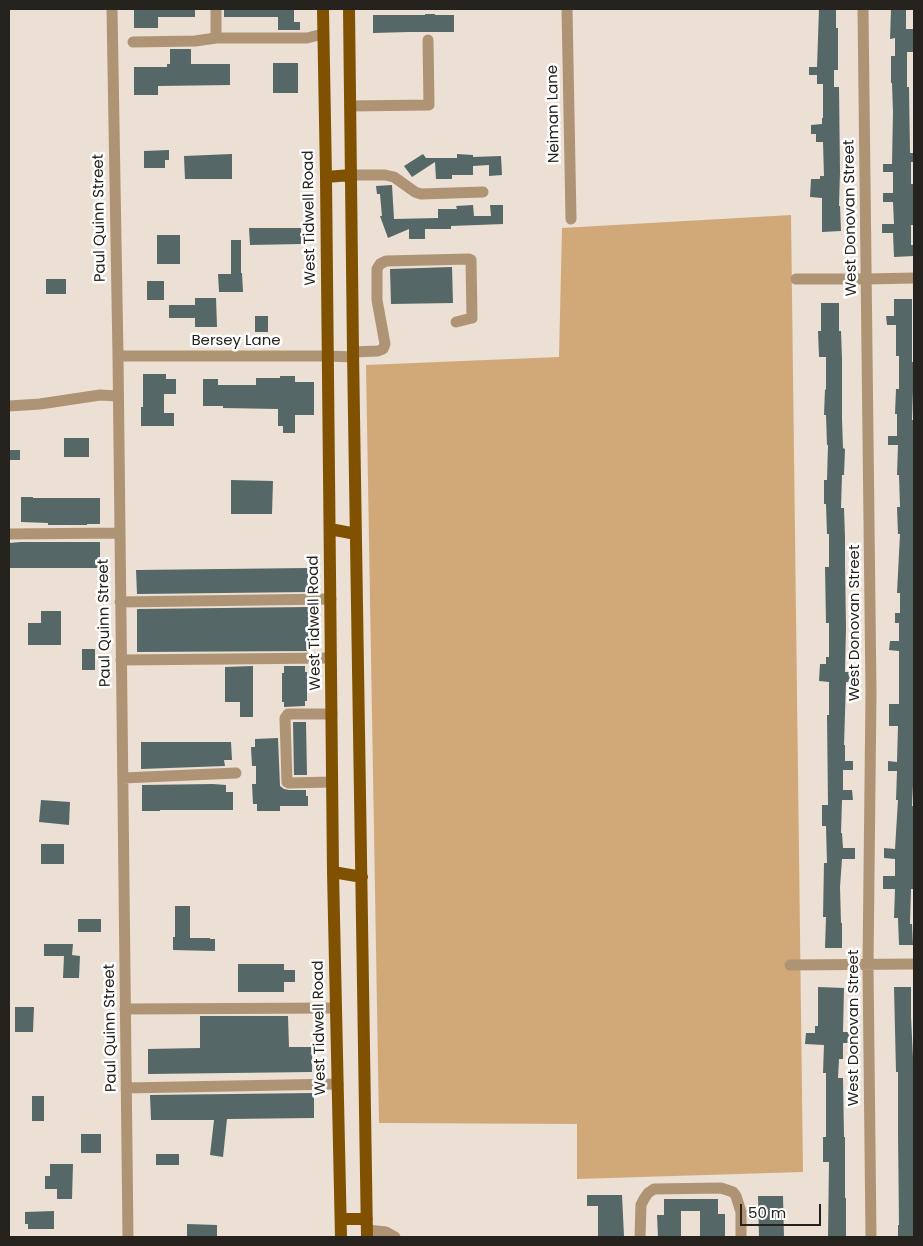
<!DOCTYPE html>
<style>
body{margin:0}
#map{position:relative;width:923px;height:1246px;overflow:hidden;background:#ebe0d3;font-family:Poppins,sans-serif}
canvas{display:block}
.frame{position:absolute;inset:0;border:10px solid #26221d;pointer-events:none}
.scale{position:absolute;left:740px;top:1204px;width:81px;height:22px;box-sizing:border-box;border:2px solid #26221d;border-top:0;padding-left:6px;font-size:15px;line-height:18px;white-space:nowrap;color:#26221d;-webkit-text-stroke:4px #fff;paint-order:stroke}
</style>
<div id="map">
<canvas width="923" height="1246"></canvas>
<div class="frame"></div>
<div class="scale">50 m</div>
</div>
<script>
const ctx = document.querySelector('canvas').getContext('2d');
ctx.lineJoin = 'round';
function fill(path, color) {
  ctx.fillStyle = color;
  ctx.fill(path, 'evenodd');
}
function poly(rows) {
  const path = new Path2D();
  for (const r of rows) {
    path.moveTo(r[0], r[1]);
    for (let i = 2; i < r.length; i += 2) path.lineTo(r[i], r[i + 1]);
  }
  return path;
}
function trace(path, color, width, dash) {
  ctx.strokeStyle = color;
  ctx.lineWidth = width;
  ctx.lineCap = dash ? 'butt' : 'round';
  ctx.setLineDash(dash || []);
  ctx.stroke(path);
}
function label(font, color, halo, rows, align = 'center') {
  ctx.font = font + ' Poppins,sans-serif';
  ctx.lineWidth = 5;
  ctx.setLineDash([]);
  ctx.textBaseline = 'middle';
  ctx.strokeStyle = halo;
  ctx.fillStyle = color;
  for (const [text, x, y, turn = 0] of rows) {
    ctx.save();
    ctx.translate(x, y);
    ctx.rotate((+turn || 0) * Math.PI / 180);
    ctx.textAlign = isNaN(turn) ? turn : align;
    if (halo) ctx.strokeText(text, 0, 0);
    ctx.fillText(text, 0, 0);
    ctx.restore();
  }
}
const green = poly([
 [791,215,803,1172,577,1179,577,1124,379,1123,366,365,559,357,562,228]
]);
const building = poly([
 [134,9,195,9,195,17,158,17,158,28,134,28],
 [224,9,294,9,294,22,300,22,300,30,278,30,278,17,224,17],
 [819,9,836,9,836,28,838,28,838,70,834,70,834,87,839,87,840,172,839,206,840,206,841,231,822,232,822,198,810,197,811,179,820,179,820,176,824,176,823,142,816,142,816,134,811,134,811,125,822,124,822,118,823,118,823,84,817,84,817,75,809,75,809,67,817,67],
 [891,9,906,9,906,29,914,29,914,52,907,52,907,87,909,87,910,153,914,153,914,162,911,162,911,184,914,184,914,225,911,225,911,245,914,245,914,256,894,257,893,233,882,233,882,224,894,224,893,202,883,202,883,193,893,193,893,172,883,172,883,164,892,164,893,112,892,83,891,83,891,56,895,56,895,38,890,39],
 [425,14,435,14,435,15,454,15,454,32,409,32,373,33,373,15,425,15],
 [170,49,191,49,191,64,230,64,230,85,158,86,158,95,134,95,134,67,167,67,167,64,170,64],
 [273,63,298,63,298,93,273,93],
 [169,150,169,160,165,160,165,168,144,168,144,151],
 [232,154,232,179,185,179,184,156],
 [423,154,426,158,457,158,457,154,473,155,473,157,501,156,502,175,489,176,489,165,473,166,473,175,452,175,452,179,436,179,435,162,412,177,404,166],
 [392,185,394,219,438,218,438,209,457,209,456,206,473,205,474,216,491,216,490,205,503,205,503,224,451,226,451,229,425,229,425,239,409,239,409,229,388,238,380,216,382,216,380,194,377,194,376,186],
 [249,228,301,228,301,244,250,245],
 [157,235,180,235,180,264,157,264],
 [231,240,241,240,241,273,242,273,243,292,219,292,218,274,231,274],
 [452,267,453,303,391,304,390,269],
 [46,279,66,279,66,294,46,294],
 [147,281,164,281,164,300,147,300],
 [195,298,216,298,217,327,195,327,195,318,169,318,169,305,195,305],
 [894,299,912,299,912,362,914,362,912,420,914,420,914,501,913,501,914,765,912,806,914,806,913,833,914,833,914,889,911,889,910,924,912,924,913,945,899,945,898,918,894,918,895,889,883,889,883,876,895,876,895,859,884,858,884,848,895,849,898,800,896,800,897,771,888,771,888,761,897,762,898,726,889,726,889,704,899,704,899,651,889,650,890,641,899,641,899,623,895,623,895,613,900,613,900,593,897,593,900,534,898,534,897,507,900,507,899,475,897,475,898,445,888,445,888,436,897,436,897,414,895,414,896,389,899,389,899,356,896,356,896,325,887,325,886,316,894,316],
 [821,303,839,303,839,331,841,331,842,359,842,419,843,448,845,449,844,475,842,475,841,508,844,508,845,538,845,564,846,627,845,672,852,672,852,682,846,682,844,745,845,745,845,761,853,761,853,770,843,770,843,790,852,790,853,800,842,800,841,833,842,833,843,848,855,848,855,859,842,859,840,887,841,923,842,923,842,948,825,948,826,917,823,917,824,863,827,863,826,826,822,826,822,805,828,805,827,715,829,715,829,682,819,681,820,664,826,664,826,657,829,657,829,623,826,623,825,567,829,567,829,534,827,534,826,504,824,504,824,480,827,480,828,445,827,445,826,415,824,415,825,389,826,390,826,357,819,357,818,331,821,331],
 [255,316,268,316,268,332,255,332],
 [143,374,166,374,166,379,176,379,176,394,164,394,164,413,174,413,174,426,141,426,141,407,143,407],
 [280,376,295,376,295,382,314,382,314,415,295,415,295,433,283,433,283,426,278,426,278,409,223,408,223,406,203,406,203,379,218,379,218,385,256,385,256,378,280,378],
 [64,438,89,438,89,457,64,457],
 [9,450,20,450,20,460,9,460],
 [231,480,273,481,272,514,231,514],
 [21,497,33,497,33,498,100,498,100,524,87,524,87,525,48,525,48,523,21,522],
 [21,542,100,542,100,568,9,568,9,543],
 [308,568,308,592,137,594,136,570],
 [308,607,309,651,137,652,137,609],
 [41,611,61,611,61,645,28,645,28,623,41,623],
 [82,649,95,649,95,670,82,670],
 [253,666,253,717,240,717,240,702,225,702,225,667],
 [284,666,305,666,305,672,307,672,307,701,305,701,305,706,284,707,284,702,282,702,282,673,284,673],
 [293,722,306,722,307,775,294,775],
 [278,738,280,786,284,789,289,790,306,790,306,796,308,796,308,806,280,806,280,811,257,811,257,804,253,804,252,784,256,784,256,766,252,766,251,747,255,747,255,739],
 [141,742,231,742,232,760,224,760,225,766,141,769],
 [213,784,226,785,226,792,233,792,233,810,160,810,160,811,142,811,142,785],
 [41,800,70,802,69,825,39,822],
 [41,844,64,844,64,864,41,864],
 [175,906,190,906,190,938,210,938,210,939,215,939,215,951,173,950,173,937,175,937],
 [78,919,101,919,101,932,78,932],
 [44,944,73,944,72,955,80,956,79,978,63,978,64,956,44,956],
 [238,964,284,964,284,970,295,970,295,982,284,982,284,992,238,992],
 [818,987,844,988,843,1032,852,1032,852,1043,843,1043,843,1059,839,1059,838,1078,843,1078,844,1137,845,1137,845,1198,846,1198,846,1237,828,1237,829,1162,823,1162,823,1137,826,1137,826,1073,823,1073,824,1045,805,1044,806,1033,815,1033,815,1026,818,1026],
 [894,987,911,987,911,1017,914,1078,914,1102,913,1102,914,1237,898,1237,898,1225,899,1225,898,1132,898,1072,896,1072],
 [15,1007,34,1007,33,1032,15,1032],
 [200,1016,288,1016,289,1047,312,1047,312,1072,148,1074,148,1049,200,1048],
 [314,1093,314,1118,227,1119,223,1157,210,1155,214,1120,151,1120,150,1095],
 [32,1096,44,1096,44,1121,32,1121],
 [81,1134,101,1134,101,1153,81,1153],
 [156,1154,179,1154,179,1165,156,1165],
 [50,1164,73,1164,72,1199,57,1199,57,1189,45,1189,45,1176,50,1176],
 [587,1195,622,1195,624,1236,598,1236,598,1206,587,1206],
 [758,1196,783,1196,784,1237,759,1237],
 [664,1199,718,1199,718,1214,725,1214,725,1237,700,1237,700,1211,681,1211,681,1237,658,1237,657,1215,664,1215],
 [54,1211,54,1229,28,1229,28,1224,25,1224,25,1212],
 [187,1224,217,1225,217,1237,187,1237]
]);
const minor = poly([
 [112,9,118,356,128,1237],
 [216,9,216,38,307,38,323,34],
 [567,9,571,219],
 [863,9,871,693,868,965,871,1237],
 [133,42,195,41,216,38],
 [350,106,429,105,428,40],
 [351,175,385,175,394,177,415,192,421,194,483,192],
 [796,279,867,279,914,278],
 [353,352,378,351,383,349,385,344,377,300,377,269,380,264,386,261,469,259,471,260,472,318,456,322],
 [118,356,328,356,353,357],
 [9,406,40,404,100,395,118,396],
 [9,534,119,533],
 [120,602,331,599],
 [121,660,331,658],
 [332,714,288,714,285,718,287,782,289,783,332,782],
 [123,778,236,773],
 [790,965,914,964],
 [125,1009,336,1008],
 [126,1088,338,1084],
 [367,1230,386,1232,395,1237],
 [640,1237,641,1205,644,1199,648,1193,654,1189,721,1188,733,1192,736,1196,741,1212,741,1237]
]);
const major = poly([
 [323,9,326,177,333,872,341,1237],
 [349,9,353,352,367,1237],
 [326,177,351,175],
 [330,529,356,534],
 [333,872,362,877],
 [341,1219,367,1219]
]);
const streetNames = [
 ["Neiman Lane",554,114,-91],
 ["Paul Quinn Street",100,218,-91],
 ["West Tidwell Road",310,218,-91],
 ["West Donovan Street",851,218,-91],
 ["Bersey Lane",236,341],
 ["Paul Quinn Street",105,623,-91],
 ["West Tidwell Road",315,623,-91],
 ["West Donovan Street",855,623,-90],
 ["Paul Quinn Street",111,1028,-91],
 ["West Tidwell Road",320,1028,-91],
 ["West Donovan Street",854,1028,-90]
];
fill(green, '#d1a978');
fill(building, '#556767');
trace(minor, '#ae9474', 11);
trace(major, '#7f5100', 12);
label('15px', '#26221d', '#fff', streetNames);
</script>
